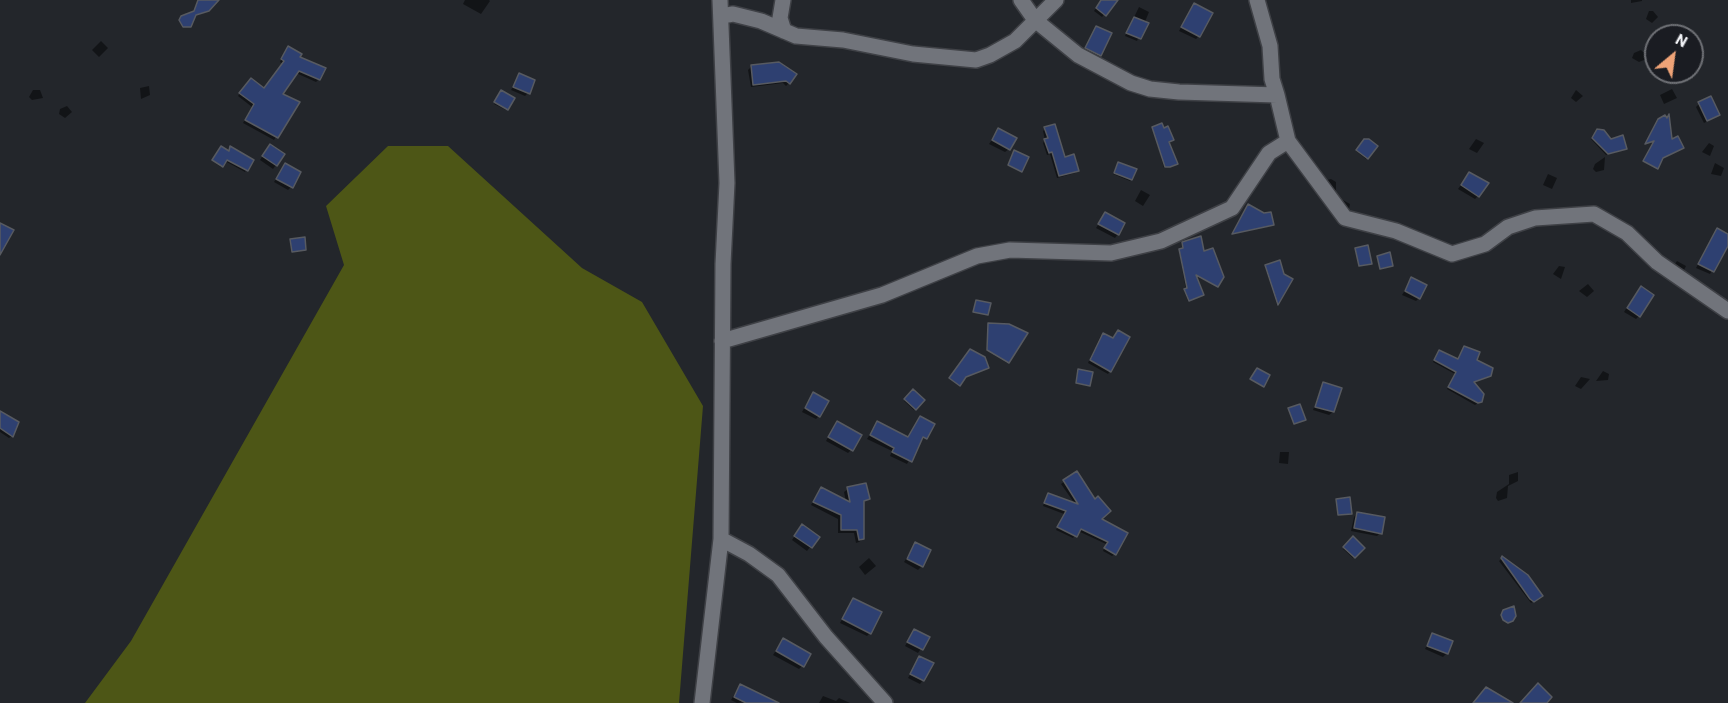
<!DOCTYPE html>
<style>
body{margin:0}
#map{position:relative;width:1728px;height:703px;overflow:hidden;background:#23262b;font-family:Barlow,sans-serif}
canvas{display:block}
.north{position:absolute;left:1644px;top:24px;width:60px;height:60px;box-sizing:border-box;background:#1a1c22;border:2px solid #707277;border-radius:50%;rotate:29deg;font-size:16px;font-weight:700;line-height:24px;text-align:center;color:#f2f3f7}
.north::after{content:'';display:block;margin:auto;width:21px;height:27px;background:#efa377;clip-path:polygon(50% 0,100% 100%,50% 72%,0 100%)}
</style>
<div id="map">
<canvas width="1728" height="703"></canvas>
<div class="north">N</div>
</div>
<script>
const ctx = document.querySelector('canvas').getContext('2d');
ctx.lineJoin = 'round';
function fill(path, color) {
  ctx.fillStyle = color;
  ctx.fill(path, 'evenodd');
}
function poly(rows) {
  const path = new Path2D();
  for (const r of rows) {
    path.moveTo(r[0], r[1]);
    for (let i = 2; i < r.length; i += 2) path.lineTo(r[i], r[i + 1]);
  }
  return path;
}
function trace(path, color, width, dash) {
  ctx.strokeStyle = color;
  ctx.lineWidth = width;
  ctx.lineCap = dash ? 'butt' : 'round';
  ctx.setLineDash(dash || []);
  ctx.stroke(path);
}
const forest = poly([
 [388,146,448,146,582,268,642,302,703,406,679,703,85,703,131,641,344,265,326,206]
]);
const shadow = poly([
 [465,0,489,0,490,1,481,14,463,4],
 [1102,0,1116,0,1102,17,1094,11],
 [1631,0,1642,0,1642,1,1631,3],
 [1194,5,1199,36,1196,39,1179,31],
 [1139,7,1149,12,1137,41,1125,36],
 [1649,11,1653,11,1658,17,1652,23,1646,19],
 [1097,27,1100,55,1097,59,1083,52],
 [101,41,108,48,99,57,92,50],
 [1641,50,1649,58,1639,62,1632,58,1634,53],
 [286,51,298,58,319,79,316,82,296,73,281,94,298,103,274,140,243,123,252,107,238,96,248,83,264,90,283,64,280,62],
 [1656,57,1656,67,1652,60],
 [779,63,789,83,786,86,783,83,751,87,748,70,751,67],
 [520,75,528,93,525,96,511,90],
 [149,86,150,95,141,99,140,88],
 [1672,89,1677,98,1664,104,1660,95],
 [33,90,40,90,43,98,32,100,29,97],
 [1576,90,1583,96,1576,102,1571,98],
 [500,93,507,109,506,110,494,104],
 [1699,104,1719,115,1704,123,1696,107],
 [67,106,72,112,65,118,59,114,60,109],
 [1153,128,1168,142,1175,165,1164,168],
 [1045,129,1064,159,1077,170,1075,173,1057,178,1050,154,1047,155,1043,143,1045,140,1043,131],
 [999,130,1009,149,1005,152,989,144],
 [1603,132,1610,141,1624,150,1606,155,1591,139,1595,133],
 [1476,139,1484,143,1477,153,1469,149],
 [1364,140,1376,147,1366,159,1356,151],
 [1709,143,1714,146,1710,156,1702,152],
 [230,148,252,160,245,172,225,161,221,167,212,161,220,149,228,152],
 [267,149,276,165,273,169,260,160],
 [1605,157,1604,170,1596,172,1593,169,1595,164],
 [1715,163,1724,168,1721,176,1711,174],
 [285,165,291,187,288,190,274,182],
 [1117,165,1131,180,1130,181,1113,174],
 [1469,174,1478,196,1475,199,1458,189],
 [1548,174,1557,178,1552,189,1543,185],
 [1331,179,1336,182,1336,193,1327,180],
 [1141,190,1150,195,1143,206,1135,201],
 [1341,199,1350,204,1349,209],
 [1105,214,1118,234,1115,238,1096,228],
 [1715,233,1728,236,1728,243,1710,274,1696,268],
 [1183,243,1202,253,1217,286,1195,276,1201,296,1188,301,1184,291,1186,290,1179,251,1182,249],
 [1677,261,1686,266,1684,270,1675,264],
 [1266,266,1291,279,1277,305,1265,267],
 [1559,266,1565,267,1561,279,1553,274],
 [1412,279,1419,298,1416,301,1402,295],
 [1588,284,1594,291,1587,297,1579,291],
 [1637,292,1639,316,1636,319,1624,312],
 [989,325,1008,362,1007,363,987,351],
 [1118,332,1110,371,1108,374,1088,363,1100,337,1103,334,1112,339],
 [1464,347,1489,375,1473,383,1481,401,1475,405,1447,389,1455,374,1433,362,1437,353,1457,361],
 [1603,371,1609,374,1608,380,1596,381],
 [1581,377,1590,379,1581,389,1575,386],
 [1323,384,1333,412,1329,415,1313,410],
 [913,391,923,400,914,410,904,401],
 [810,398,819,416,816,419,802,412],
 [0,413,12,436,9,438,0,432],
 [917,421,925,438,920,440,907,464,890,456,892,451,867,439,877,423,908,439],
 [834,426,851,450,848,453,826,441],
 [1280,452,1289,452,1288,464,1279,463],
 [1518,472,1518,481,1508,486,1507,498,1498,501,1496,498,1497,492,1509,484,1509,475],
 [1076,473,1115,554,1112,556,1103,551,1106,544,1078,531,1073,538,1056,530,1064,514,1043,506,1048,494,1075,504,1061,484],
 [821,489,846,502,844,492,848,489,869,499,862,503,863,539,859,542,856,543,854,533,838,533,838,519,811,505],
 [1357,513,1380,533,1377,536,1351,531,1354,517],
 [799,530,818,537,807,551,792,540],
 [1353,538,1363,548,1353,558,1343,549],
 [916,544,922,566,918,570,904,562],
 [869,558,876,566,865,575,859,567],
 [1503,558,1538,598,1531,603,1499,561],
 [853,600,870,633,867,636,840,623],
 [914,631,928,638,918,653,905,646],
 [1433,635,1447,653,1443,657,1425,649],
 [783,640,802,666,799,669,773,655],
 [920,658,923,680,920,684,908,678],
 [740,685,745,702,737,703,731,700],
 [823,696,836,701,839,698,850,703,819,703]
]);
const building = poly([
 [198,0,219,0,209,11,196,15,191,27,183,27,179,20,181,16,194,11,198,0],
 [1101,0,1118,0,1106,16,1096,8,1101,0],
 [1194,3,1213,13,1200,37,1181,27,1194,3],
 [1134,17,1149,23,1141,39,1126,33,1134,17],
 [1096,26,1112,33,1101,56,1085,48,1096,26],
 [288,46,302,54,300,57,326,68,320,80,299,71,283,94,300,102,278,138,245,120,254,104,239,93,251,78,264,88,284,61,281,59,288,46],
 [779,62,797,74,790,84,786,81,753,85,751,65,779,62],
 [519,73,535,80,530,94,513,87,519,73],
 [501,90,515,98,508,110,494,102,501,90],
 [1711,96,1720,115,1707,121,1698,102,1711,96],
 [1669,114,1672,139,1678,136,1684,148,1663,158,1658,169,1643,161,1654,141,1645,144,1658,119,1665,115,1667,118,1669,114],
 [1162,123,1164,128,1168,126,1174,140,1169,142,1178,164,1170,167,1165,167,1152,127,1162,123],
 [1055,124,1065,157,1074,154,1079,171,1059,176,1052,152,1049,153,1044,139,1048,138,1044,127,1055,124],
 [998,128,1017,138,1010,150,992,140,998,128],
 [1597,129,1604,130,1611,139,1623,135,1627,149,1608,154,1592,138,1597,129],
 [1364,139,1369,139,1378,146,1368,159,1356,150,1364,139],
 [270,144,285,154,277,166,262,156,270,144],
 [221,146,229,151,230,146,254,160,248,171,227,160,223,167,212,160,221,146],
 [1014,150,1029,157,1022,172,1008,165,1014,150],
 [1118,162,1137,169,1132,180,1114,173,1118,162],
 [285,163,301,172,293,188,276,179,285,163],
 [1469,172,1489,183,1479,197,1461,185,1469,172],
 [1248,204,1264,213,1271,212,1274,225,1232,234,1248,204],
 [1105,212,1125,223,1119,235,1098,224,1105,212],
 [0,223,14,230,0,255,0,223],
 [1717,228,1728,234,1728,246,1714,272,1698,264,1717,228],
 [1201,236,1204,251,1213,248,1224,277,1218,287,1196,275,1204,295,1189,301,1184,289,1187,288,1179,249,1183,248,1182,242,1201,236],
 [305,237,306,250,292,252,290,239,305,237],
 [1368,245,1372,264,1359,266,1355,248,1368,245],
 [1390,252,1393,266,1380,269,1377,256,1390,252],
 [1280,260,1284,274,1293,279,1278,305,1265,265,1280,260],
 [1411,277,1427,285,1420,299,1405,291,1411,277],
 [1641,286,1654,295,1640,317,1627,308,1641,286],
 [976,300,991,303,988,315,973,312,976,300],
 [988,323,1009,324,1028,333,1009,363,987,350,988,323],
 [1118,330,1130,337,1111,372,1090,360,1103,333,1113,338,1118,330],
 [1464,346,1480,352,1477,360,1493,368,1491,376,1474,382,1484,394,1482,402,1478,403,1448,387,1456,372,1434,360,1439,350,1458,359,1464,346],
 [970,349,985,357,989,368,966,377,960,386,949,378,970,349],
 [1257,368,1270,375,1264,387,1250,379,1257,368],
 [1078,369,1093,372,1090,386,1076,383,1078,369],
 [1323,382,1342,388,1334,412,1315,407,1323,382],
 [913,389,925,400,916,410,904,399,913,389],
 [813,392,829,401,820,417,805,408,813,392],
 [1300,404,1306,420,1294,424,1288,408,1300,404],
 [0,411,19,422,13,437,0,428,0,411],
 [920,416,935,424,927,439,923,437,912,462,892,452,894,448,870,435,877,421,908,437,920,416],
 [837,421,862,435,853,451,828,437,837,421],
 [1077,471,1095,499,1098,496,1111,511,1102,519,1128,533,1116,555,1104,548,1108,542,1081,529,1077,537,1057,527,1066,511,1044,503,1048,493,1078,504,1063,480,1077,471],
 [866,483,870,499,864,501,864,539,859,540,857,530,841,530,841,515,813,502,821,487,850,502,847,487,866,483],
 [1350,497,1352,514,1338,515,1336,499,1350,497],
 [1357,512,1385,517,1382,534,1354,528,1357,512],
 [802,524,820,537,812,548,794,536,802,524],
 [1353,536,1365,548,1355,558,1343,547,1353,536],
 [915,542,931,550,923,567,907,559,915,542],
 [1502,556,1528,575,1543,596,1534,602,1530,599,1501,558,1502,556],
 [853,598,882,612,871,634,842,619,853,598],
 [1514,606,1516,616,1513,621,1508,623,1503,620,1501,615,1503,610,1514,606],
 [914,629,930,637,923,650,907,642,914,629],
 [1432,633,1453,641,1448,654,1427,646,1432,633],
 [783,638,811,654,804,667,776,651,783,638],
 [919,656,934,663,924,681,910,674,919,656],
 [1538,683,1552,697,1547,703,1520,703,1538,683],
 [740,684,779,703,746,703,734,697,740,684],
 [1486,687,1513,703,1473,703,1486,687]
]);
const street = poly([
 [783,0,780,18,784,31],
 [1021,0,1035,20,1078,55,1131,83,1150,89,1179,92,1277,95,1288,141],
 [1257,0,1270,46,1272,79,1277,95],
 [722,16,733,14,761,21,796,36,843,40,913,54,976,60,990,55,1015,41,1056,0],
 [722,341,882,295,977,256,1010,250,1111,253,1161,241,1232,208,1269,153,1288,141,1345,218,1396,231,1452,254,1485,244,1508,227,1535,218,1594,214,1627,233,1657,262,1728,311],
 [721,539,749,554,778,575,826,637,885,703],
 [702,703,721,539,723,264,727,183,720,0]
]);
fill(forest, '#4d5616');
fill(shadow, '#0007');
fill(building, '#2e4071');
trace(building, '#575a61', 1.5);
trace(street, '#3f4146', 18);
trace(street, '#71747b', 15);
</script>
